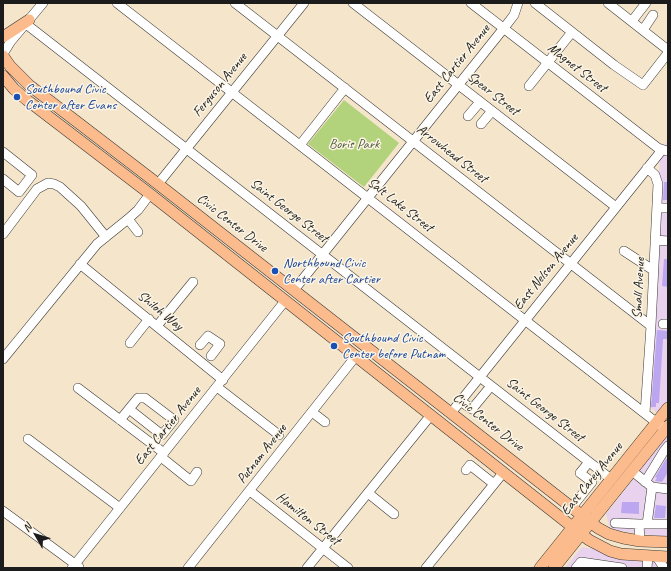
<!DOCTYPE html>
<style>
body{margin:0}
#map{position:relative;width:671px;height:571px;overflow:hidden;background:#f4e5cb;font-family:Caveat,sans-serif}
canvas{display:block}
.frame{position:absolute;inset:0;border:4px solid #1c1c1c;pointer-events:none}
.north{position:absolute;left:16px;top:515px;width:40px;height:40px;-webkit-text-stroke:3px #fcf5e5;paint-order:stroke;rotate:309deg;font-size:11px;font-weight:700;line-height:16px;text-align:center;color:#1c1c1c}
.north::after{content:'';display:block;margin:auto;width:14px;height:18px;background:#1c1c1c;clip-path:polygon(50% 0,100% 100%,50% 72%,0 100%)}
</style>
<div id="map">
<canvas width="671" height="571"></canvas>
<div class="frame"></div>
<div class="north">N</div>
</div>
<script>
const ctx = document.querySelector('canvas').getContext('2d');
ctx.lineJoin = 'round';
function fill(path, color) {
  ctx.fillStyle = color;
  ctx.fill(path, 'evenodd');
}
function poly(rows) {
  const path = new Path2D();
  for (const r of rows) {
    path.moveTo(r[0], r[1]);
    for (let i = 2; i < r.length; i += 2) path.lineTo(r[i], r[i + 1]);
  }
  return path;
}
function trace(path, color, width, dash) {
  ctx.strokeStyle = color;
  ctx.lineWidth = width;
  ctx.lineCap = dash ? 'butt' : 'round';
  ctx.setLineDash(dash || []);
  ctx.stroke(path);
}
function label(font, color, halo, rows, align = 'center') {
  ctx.font = font + ' Caveat,sans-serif';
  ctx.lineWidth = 3;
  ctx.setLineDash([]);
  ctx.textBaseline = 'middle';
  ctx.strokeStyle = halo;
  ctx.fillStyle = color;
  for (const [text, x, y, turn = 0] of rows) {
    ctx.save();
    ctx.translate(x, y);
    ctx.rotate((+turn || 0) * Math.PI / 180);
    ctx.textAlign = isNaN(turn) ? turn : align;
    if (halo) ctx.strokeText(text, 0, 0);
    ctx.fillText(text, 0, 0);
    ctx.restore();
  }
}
const built = poly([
 [668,139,668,401,658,414,649,406,660,157],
 [668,435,668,537,612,530,609,525,606,514],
 [582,547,668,562,668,568,565,568]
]);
const green = poly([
 [344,100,399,143,364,187,308,144]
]);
const building = poly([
 [664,182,668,182,668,200,663,200],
 [664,259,668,259,668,287,662,286],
 [657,330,668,331,668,339,663,339,659,403,656,403,656,407,651,407],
 [666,459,668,459,668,472,662,482,655,481,657,478,655,477],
 [622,502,639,502,639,514,621,513],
 [656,505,666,506,665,518,654,518]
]);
const minor = poly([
 [117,3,661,426],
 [235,3,651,326],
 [353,3,616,207],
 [471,3,658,148,667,151],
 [535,3,614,65,643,85,668,53],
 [608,3,668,50],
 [632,21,646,3],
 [26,24,611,479],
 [643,30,653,15],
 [3,54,11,41,43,3],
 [529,86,572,32],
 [468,116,480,102],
 [481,124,492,111],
 [300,145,345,88],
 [3,152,32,175,19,192,3,179],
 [158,184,304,3],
 [657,208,668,208],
 [128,219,138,232],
 [3,234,37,189,48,183,54,184,60,187,81,206,106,237],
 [655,240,668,241],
 [624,251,653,270],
 [80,264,223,380],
 [294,290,504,28,514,15,518,3],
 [663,324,668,324],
 [157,326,193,282],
 [130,343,149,319],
 [200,345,208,336,220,344,211,356],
 [3,359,97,244,128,219,138,210,150,194],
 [217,387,279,435],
 [78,388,164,453],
 [460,401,472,409,491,386],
 [312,412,325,422],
 [451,413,662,150],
 [645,413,651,326,658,184,655,175,647,168],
 [120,420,138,398,145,398,174,420,162,435,129,409],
 [28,439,120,508],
 [161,457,191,481,197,472],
 [466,470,470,465,494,484],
 [632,471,652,487,647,524,639,524],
 [645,482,664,451,668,446],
 [652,487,668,489],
 [250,491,348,568],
 [368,493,394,514],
 [572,507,592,482,580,473,589,462],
 [3,511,79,567],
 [615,523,639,524,640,541],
 [647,524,668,524],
 [657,557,664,568],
 [72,568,285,301],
 [188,568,356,356],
 [307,568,431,415],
 [426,568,503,473],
 [576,568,581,562,622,568],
 [647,568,648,556]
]);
const major = poly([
 [3,37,29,20],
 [3,56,10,66,29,85,158,184,598,528,609,534,623,538,640,541,668,542],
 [3,76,14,89,27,100,150,194,589,540,610,551,621,554,668,557],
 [540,568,668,408],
 [554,568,668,426]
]);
const markers = [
 [17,97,4,"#1a4fb4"],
 [275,271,4,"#1a4fb4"],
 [334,346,4,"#1a4fb4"]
];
const streetNames = [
 ["East Cartier Avenue",457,64,-51],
 ["Magnet Street",577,68,38],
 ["Ferguson Avenue",220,85,-51],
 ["Spear Street",493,94,38],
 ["Arrowhead Street",452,154,38],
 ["Salt Lake Street",400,205,38],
 ["Saint George Street",289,211,38],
 ["Civic Center Drive",232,223,38],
 ["East Nelson Avenue",546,272,-51],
 ["Small Avenue",639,288,-87],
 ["Shiloh Way",160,311,39],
 ["Saint George Street",545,410,38],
 ["Civic Center Drive",488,422,38],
 ["East Cartier Avenue",168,426,-51],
 ["Putnam Avenue",262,454,-52],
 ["East Carey Avenue",592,479,-51],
 ["Hamilton Street",308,519,38]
];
const transitNames = [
 ["Southbound Civic",25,89],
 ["Center after Evans",25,105],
 ["Northbound Civic",283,263],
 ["Center after Cartier",283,279],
 ["Southbound Civic",342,338],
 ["Center before Putnam",342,354]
];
const parkNames = [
 ["Boris Park",354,144]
];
fill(built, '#e8d2ee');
fill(green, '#b2d37b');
fill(building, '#bca6ef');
trace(minor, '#3c3a36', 10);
trace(major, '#3c3a36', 12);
trace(minor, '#fff', 9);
trace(major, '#fbbb8c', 11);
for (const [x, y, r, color] of markers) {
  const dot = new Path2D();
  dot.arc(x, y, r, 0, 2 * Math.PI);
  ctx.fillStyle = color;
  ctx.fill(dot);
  trace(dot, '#fcf5e5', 1.5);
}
label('14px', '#1c1c1c', '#fcf5e5', streetNames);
label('14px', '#164399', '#fcf5e5', transitNames, 'left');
label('14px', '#505c3d', '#fcf5e5', parkNames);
</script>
